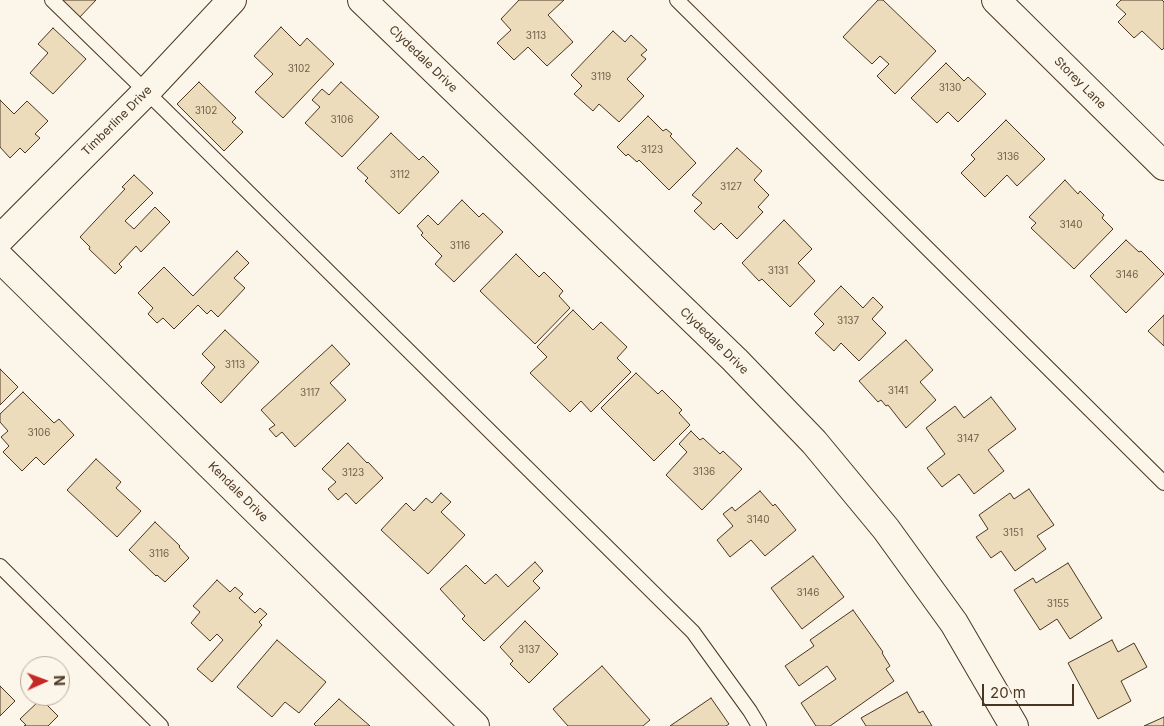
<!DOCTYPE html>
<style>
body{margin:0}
#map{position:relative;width:1164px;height:726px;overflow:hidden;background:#fbf6e9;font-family:Inter,sans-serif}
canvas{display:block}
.north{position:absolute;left:20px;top:656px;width:50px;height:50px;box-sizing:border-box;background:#fbf6e9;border:1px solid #b4a999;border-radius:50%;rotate:88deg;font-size:14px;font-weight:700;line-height:20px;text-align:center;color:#4a3520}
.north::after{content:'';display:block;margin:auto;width:18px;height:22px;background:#c62828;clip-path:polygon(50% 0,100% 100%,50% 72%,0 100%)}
.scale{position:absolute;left:982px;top:684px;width:92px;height:22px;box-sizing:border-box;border:2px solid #4a3520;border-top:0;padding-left:6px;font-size:15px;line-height:18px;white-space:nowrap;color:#4a3520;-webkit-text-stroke:4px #fbf6e9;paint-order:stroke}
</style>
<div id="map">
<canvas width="1164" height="726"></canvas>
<div class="north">N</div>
<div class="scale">20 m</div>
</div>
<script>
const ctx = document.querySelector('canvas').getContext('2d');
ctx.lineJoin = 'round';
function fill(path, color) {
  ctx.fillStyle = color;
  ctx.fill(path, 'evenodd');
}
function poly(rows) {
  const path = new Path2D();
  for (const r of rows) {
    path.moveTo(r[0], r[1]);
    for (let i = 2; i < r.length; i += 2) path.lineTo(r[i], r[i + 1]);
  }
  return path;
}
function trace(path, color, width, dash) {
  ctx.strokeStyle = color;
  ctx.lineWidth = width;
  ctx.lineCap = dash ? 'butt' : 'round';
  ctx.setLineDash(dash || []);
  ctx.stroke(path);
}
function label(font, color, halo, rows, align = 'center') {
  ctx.font = font + ' Inter,sans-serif';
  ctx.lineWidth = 4;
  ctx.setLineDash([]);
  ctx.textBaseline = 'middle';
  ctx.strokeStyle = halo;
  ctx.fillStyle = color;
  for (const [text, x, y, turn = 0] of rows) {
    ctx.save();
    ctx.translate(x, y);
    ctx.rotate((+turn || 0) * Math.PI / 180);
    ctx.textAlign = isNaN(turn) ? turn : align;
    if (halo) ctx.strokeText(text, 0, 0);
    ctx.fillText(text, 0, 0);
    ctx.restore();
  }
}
const building = poly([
 [62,0,96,0,78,19,60,2,62,0],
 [519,0,564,0,548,15,573,42,547,66,528,47,514,60,497,43,511,30,501,19,519,0],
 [878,0,883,0,936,51,895,94,877,76,889,64,880,56,872,64,843,37,878,0],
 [1121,0,1162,0,1164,2,1164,48,1162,50,1142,31,1134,38,1118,22,1126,14,1116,5,1121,0],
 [281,27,300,46,307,38,334,64,283,118,255,92,273,74,254,56,281,27],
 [53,28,86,59,53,94,30,73,48,53,38,44,53,28],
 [613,31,625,42,631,35,647,50,641,55,646,59,627,79,644,96,619,122,599,104,593,111,574,94,582,86,571,75,613,31],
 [946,63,964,81,968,77,986,94,958,122,948,112,937,123,911,98,946,63],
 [199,82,236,118,232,122,243,132,224,151,177,104,199,82],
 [341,82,379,117,342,157,305,123,320,107,312,100,322,89,329,95,341,82],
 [0,100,14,114,27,101,48,121,35,134,40,138,25,153,20,148,10,158,0,147,0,100],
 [648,116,663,131,666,129,672,134,670,136,696,163,669,190,639,160,637,162,628,154,626,156,617,147,648,116],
 [1006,120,1045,159,1017,186,1007,175,985,197,961,173,975,159,971,155,1006,120],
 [391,133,419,160,423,156,439,172,399,214,365,181,368,178,357,168,391,133],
 [737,148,762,171,754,180,769,195,758,207,763,212,737,239,721,223,714,230,694,211,702,203,692,195,737,148],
 [134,175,153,193,125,221,134,229,155,207,170,222,141,252,136,246,119,264,122,267,115,274,89,249,90,247,80,237,125,189,122,187,134,175],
 [1065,180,1078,194,1080,191,1104,215,1102,218,1113,229,1074,269,1031,228,1036,223,1029,217,1065,180],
 [462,200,479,217,483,213,503,232,454,282,435,264,442,256,421,235,423,233,417,226,428,215,438,225,462,200],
 [784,220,812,249,798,263,815,281,790,307,762,279,759,281,742,263,784,220],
 [1126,240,1139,252,1141,251,1164,274,1126,313,1090,276,1126,240],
 [237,251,249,263,234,278,245,288,218,317,211,310,207,314,198,305,174,329,163,318,157,323,148,314,153,308,138,293,164,267,193,296,237,251],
 [516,254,539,277,544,272,563,291,559,296,570,308,535,344,480,291,516,254],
 [841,286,863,308,873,297,883,307,872,319,886,333,859,361,841,343,834,351,815,333,824,324,814,314,841,286],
 [573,310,593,330,601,322,627,347,617,358,631,372,591,412,581,401,570,412,530,373,547,357,537,347,573,310],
 [1164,315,1164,346,1148,331,1164,315],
 [225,330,259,362,221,403,201,383,215,367,202,354,225,330],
 [906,340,933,370,920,382,936,400,906,428,888,405,886,406,881,400,878,402,859,381,906,340],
 [332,345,350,364,330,383,346,400,295,447,282,432,276,437,269,429,275,425,261,410,332,345],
 [0,369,18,387,0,405,0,369],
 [636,373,658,394,662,390,682,410,679,413,690,425,654,461,601,408,636,373],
 [23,392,54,423,59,419,74,435,44,465,36,457,22,471,3,452,9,446,1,437,8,431,0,422,0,414,23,392],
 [991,397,1016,429,988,450,1004,471,974,494,959,474,942,487,927,468,945,454,926,428,955,406,964,418,991,397],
 [691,431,700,440,703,438,720,454,723,451,742,469,702,510,666,475,687,452,679,444,691,431],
 [348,443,367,463,368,462,383,478,356,504,346,493,338,500,328,489,336,482,322,469,348,443],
 [96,459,121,482,116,488,141,511,117,537,67,490,96,459],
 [1029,489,1054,525,1037,536,1046,549,1015,571,1001,551,991,558,976,537,988,529,979,515,1010,493,1014,499,1029,489],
 [760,491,773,506,775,504,796,530,765,556,751,540,730,557,717,540,733,526,723,514,732,507,735,511,760,491],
 [441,493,451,502,441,512,465,535,428,574,381,530,406,503,414,511,426,498,432,503,441,493],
 [155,522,180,546,179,547,189,558,165,582,157,575,156,576,129,550,155,522],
 [813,556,844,597,802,629,771,588,813,556],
 [535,562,543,571,533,581,540,588,484,641,462,619,465,616,440,589,466,565,485,584,496,574,508,587,535,562],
 [1068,563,1102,618,1070,639,1057,619,1040,630,1014,590,1033,578,1036,583,1068,563],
 [217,580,230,592,235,587,243,594,239,598,255,613,260,608,267,614,259,622,262,625,212,682,197,669,223,640,217,634,210,641,191,623,200,612,193,606,217,580],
 [853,610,883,652,882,653,890,666,886,669,894,681,830,726,816,726,801,703,836,679,827,666,799,686,785,666,814,646,810,640,853,610],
 [525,621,558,654,529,683,510,664,513,661,500,647,525,621],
 [277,640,326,682,299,713,285,702,272,717,237,687,277,640],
 [1112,640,1118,652,1134,643,1147,667,1121,681,1131,701,1098,719,1068,663,1112,640],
 [602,666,650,720,643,726,568,726,553,709,602,666],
 [0,686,15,701,0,716,0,686],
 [907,692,919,713,923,711,932,726,866,726,861,718,907,692],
 [711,698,729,724,726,726,670,726,711,698],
 [41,699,58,716,48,726,24,726,26,725,20,719,41,699],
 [339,699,370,726,316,726,314,724,339,699],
 [1164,717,1164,726,1144,726,1164,717]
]);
const lane = poly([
 [52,0,164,109,693,632,750,711,759,726],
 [677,0,1164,483],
 [0,566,161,726]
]);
const street = poly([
 [362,0,735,360,814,442,886,529,954,623,1014,726],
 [996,0,1164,166],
 [0,258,475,726]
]);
const secondary = poly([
 [0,239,146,92,232,0]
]);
const numberNames = [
 ["3113",536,36],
 ["3102",299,69],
 ["3119",601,77],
 ["3130",950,88],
 ["3102",206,111],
 ["3106",342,120],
 ["3123",652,150],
 ["3136",1008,157],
 ["3112",400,175],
 ["3127",731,187],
 ["3140",1071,225],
 ["3116",460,246],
 ["3131",778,271],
 ["3146",1127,275],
 ["3137",848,321],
 ["3113",235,365],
 ["3141",898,391],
 ["3117",310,393],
 ["3106",39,433],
 ["3147",968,439],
 ["3136",704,472],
 ["3123",353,473],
 ["3140",758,520],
 ["3151",1013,533],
 ["3116",159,554],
 ["3146",808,593],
 ["3155",1058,604],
 ["3137",529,650]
];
const streetNames = [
 ["Clydedale Drive",423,59,44],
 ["Storey Lane",1080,83,45],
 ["Timberline Drive",117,121,-45],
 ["Clydedale Drive",714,341,44],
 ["Kendale Drive",238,492,45]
];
fill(building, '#ecdcbc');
trace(building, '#4a3520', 1);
trace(lane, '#4a3520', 16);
trace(street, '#4a3520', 30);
trace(secondary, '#4a3520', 30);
trace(lane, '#fbf6e9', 14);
trace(street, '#fbf6e9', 28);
trace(secondary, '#fbf6e9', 28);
label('10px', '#725f47', null, numberNames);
label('12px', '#4a3520', '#fbf6e9', streetNames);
</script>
